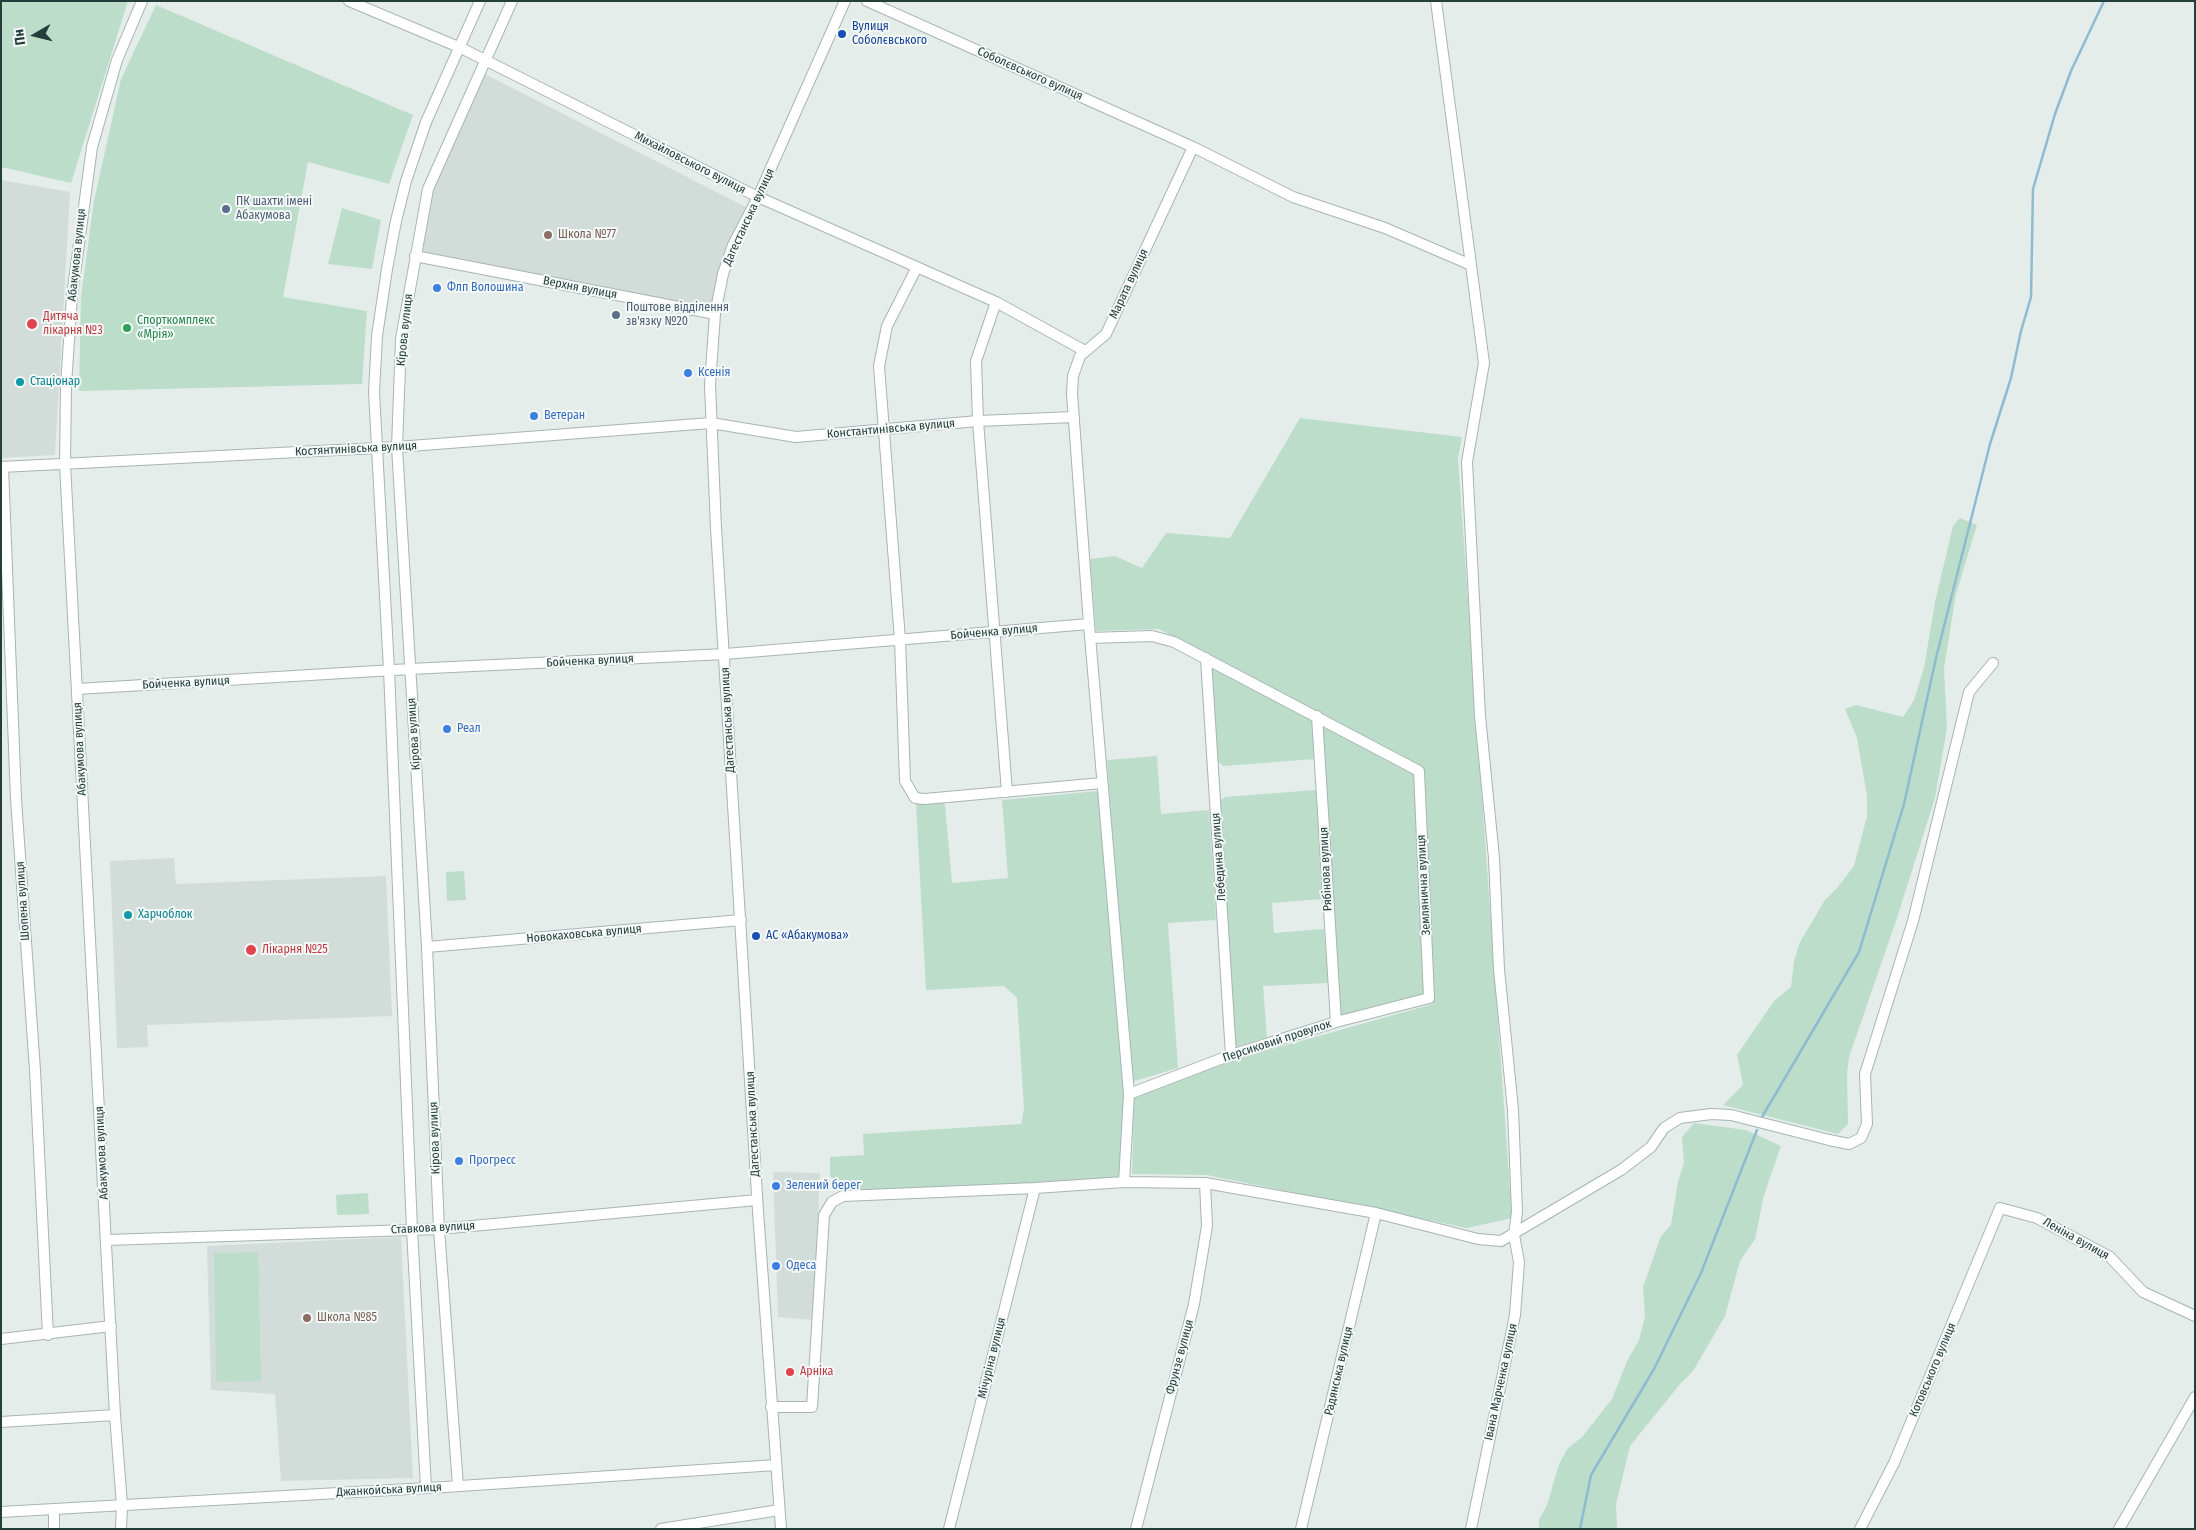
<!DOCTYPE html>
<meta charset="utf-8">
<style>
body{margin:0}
#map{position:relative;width:2196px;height:1530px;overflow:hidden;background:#e4edea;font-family:"Fira Sans Condensed",sans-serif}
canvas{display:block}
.frame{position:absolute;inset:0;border:2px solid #243e3b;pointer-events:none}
.north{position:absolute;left:10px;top:10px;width:50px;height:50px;-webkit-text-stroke:4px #f4f9f7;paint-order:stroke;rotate:262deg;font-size:14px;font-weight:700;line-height:20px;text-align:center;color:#243e3b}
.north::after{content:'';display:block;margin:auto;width:18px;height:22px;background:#243e3b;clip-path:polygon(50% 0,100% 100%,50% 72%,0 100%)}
</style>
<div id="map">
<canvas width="2196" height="1530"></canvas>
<div class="frame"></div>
<div class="north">Пн</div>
</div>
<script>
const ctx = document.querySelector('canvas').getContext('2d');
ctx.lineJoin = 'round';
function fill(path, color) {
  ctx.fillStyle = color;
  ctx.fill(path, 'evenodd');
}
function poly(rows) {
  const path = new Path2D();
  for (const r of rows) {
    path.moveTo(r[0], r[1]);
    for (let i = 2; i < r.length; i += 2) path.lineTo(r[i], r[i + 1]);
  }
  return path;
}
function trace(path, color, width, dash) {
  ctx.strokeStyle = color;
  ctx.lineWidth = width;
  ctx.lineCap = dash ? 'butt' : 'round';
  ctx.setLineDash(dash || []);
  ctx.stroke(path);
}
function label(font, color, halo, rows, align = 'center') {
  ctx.font = font + ' "Fira Sans Condensed",sans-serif';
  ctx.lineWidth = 4;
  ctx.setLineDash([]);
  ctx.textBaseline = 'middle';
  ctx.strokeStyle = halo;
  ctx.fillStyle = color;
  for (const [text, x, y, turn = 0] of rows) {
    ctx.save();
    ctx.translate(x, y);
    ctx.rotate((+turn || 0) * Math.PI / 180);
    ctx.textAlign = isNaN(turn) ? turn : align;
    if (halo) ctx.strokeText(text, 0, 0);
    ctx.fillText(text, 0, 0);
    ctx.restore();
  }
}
const built = poly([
 [483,73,746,207,723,256,713,309,420,252,432,191],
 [1,180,70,192,55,455,1,458],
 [174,858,176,884,386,876,392,1016,147,1025,148,1047,117,1048,110,861],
 [773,1172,820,1173,813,1320,778,1317],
 [401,1237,413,1478,281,1481,275,1394,211,1390,207,1246]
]);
const green = poly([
 [1,1,128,1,71,183,1,167],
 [156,5,413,115,389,184,308,162,283,297,367,311,362,384,79,391,81,297,94,201,121,79],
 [342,208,381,220,372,269,328,264],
 [1300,418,1462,437,1458,459,1512,1218,1467,1228,1207,1175,1132,1174,1134,1098,1233,1060,1433,1004,1424,769,1159,629,1096,631,1090,559,1115,556,1142,568,1166,533,1230,538],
 [1960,518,1977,525,1956,594,1944,668,1947,728,1935,798,1897,918,1849,1057,1847,1073,1848,1124,1838,1134,1723,1105,1743,1085,1737,1055,1774,1001,1791,987,1794,961,1800,942,1825,900,1837,888,1854,866,1867,816,1867,796,1857,738,1845,709,1856,705,1903,717,1914,700,1924,668,1935,602,1953,526],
 [1211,664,1312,715,1315,759,1223,766,1217,761],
 [1321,720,1414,772,1425,996,1339,1017],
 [1157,756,1161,814,1209,810,1216,920,1168,923,1178,1068,1135,1081,1130,1076,1107,760],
 [1316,790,1323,899,1272,903,1274,933,1324,929,1328,983,1263,986,1267,1037,1235,1047,1219,801,1225,797],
 [1098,791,1125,1089,1121,1178,846,1193,830,1176,830,1157,864,1155,863,1134,1021,1124,1024,1109,1017,998,1004,986,926,990,916,804,943,802,945,805,952,883,1008,878,1002,800],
 [464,871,466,900,447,901,446,872],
 [1694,1123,1746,1130,1781,1146,1764,1195,1755,1239,1740,1261,1725,1316,1693,1371,1680,1384,1630,1446,1616,1504,1617,1529,1539,1529,1539,1520,1547,1505,1559,1464,1568,1448,1582,1437,1612,1399,1627,1361,1639,1340,1645,1316,1643,1287,1661,1236,1671,1225,1678,1182,1684,1163,1682,1137],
 [368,1193,369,1214,337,1215,336,1195],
 [258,1252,261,1381,216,1382,214,1253]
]);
const stream = poly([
 [1762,1117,1859,952,1904,804,1936,658,1990,444,2011,378,2021,331,2031,297,2033,189,2055,114,2071,71,2104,1],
 [1580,1529,1591,1475,1654,1369,1701,1273,1757,1130]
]);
const minor = poly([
 [349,1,461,48,758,197,996,302,1085,351],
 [867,1,1193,147,1293,197,1385,228,1471,265],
 [1436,1,1484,363,1467,462,1480,716,1494,858,1499,969,1513,1110,1517,1212,1514,1235,1519,1262,1515,1315,1471,1529],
 [415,256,715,314],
 [917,267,887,326,879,366,900,640,905,781,915,798,925,799,1102,783],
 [996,302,976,361,978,421,1007,792],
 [1,467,397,447,711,423,796,437,978,421,1074,417],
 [3,467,16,799,35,1070,48,1335],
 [1089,624,1072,394,1073,376,1080,356,1106,334,1193,147],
 [1090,638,1152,636,1174,642,1419,771,1429,998,1336,1022,1231,1055,1129,1094],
 [1206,658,1231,1055],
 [77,689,410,669,725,654,1089,624,1129,1094,1124,1182],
 [1317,716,1336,1022],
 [427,947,741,920],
 [107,1240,439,1229,757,1200],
 [1,1339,111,1326],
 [771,1407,812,1407,824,1215,832,1202,843,1196,1035,1188,1124,1182,1205,1183,1376,1213,1478,1239,1501,1241,1621,1170,1651,1147,1664,1128,1680,1118,1711,1114,1731,1115,1829,1140,1849,1144,1861,1138,1867,1124,1865,1074,1913,921,1969,692,1993,663],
 [1,1422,115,1415],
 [458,1486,439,1229,427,947,397,447,401,339,428,189,512,1],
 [426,1488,412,1229,389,670,374,392,377,336,387,269,396,221,406,181,426,122,480,1],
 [1,1512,445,1487,776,1465],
 [54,1529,54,1509],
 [121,1529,122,1505,115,1415,65,464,66,385,72,296,92,147,117,60,142,1],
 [661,1529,779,1510],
 [781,1529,758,1211,716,528,710,385,715,314,723,274,733,245,758,197,845,1],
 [949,1529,1035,1188],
 [1136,1529,1194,1304,1207,1226,1205,1183],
 [1301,1529,1376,1213],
 [1860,1529,1894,1463,2000,1208,2037,1218,2110,1257,2143,1292,2195,1316],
 [2119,1529,2195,1397]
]);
const markers = [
 [842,34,5,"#1a4fb4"],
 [226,209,5,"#5c6f8a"],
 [548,235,5,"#8d6e63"],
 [437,288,5,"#3f7fe0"],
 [616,315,5,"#5c6f8a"],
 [32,324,6,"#e0444e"],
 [127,328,5,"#2e9e5b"],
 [688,373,5,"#3f7fe0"],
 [20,382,5,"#0f9aa8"],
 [534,416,5,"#3f7fe0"],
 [447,729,5,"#3f7fe0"],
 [128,915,5,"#0f9aa8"],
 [756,936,5,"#1a4fb4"],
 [251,950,6,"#e0444e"],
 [459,1161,5,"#3f7fe0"],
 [776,1186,5,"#3f7fe0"],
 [776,1266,5,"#3f7fe0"],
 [307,1318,5,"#8d6e63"],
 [790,1372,5,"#e0444e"]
];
const transitNames = [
 ["Вулиця",852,27],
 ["Соболєвського",852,41],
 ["АС «Абакумова»",766,936]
];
const streetNames = [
 ["Соболєвського вулиця",1030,74,24],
 ["Михайловського вулиця",690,163,27],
 ["Дагестанська вулиця",749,217,-65],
 ["Абакумова вулиця",77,255,-84],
 ["Марата вулиця",1129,284,-65],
 ["Верхня вулиця",580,288,11],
 ["Кірова вулиця",405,330,-84],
 ["Константинівська вулиця",891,429,-5],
 ["Костянтинівська вулиця",356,449,-3],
 ["Бойченка вулиця",994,632,-5],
 ["Бойченка вулиця",590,661,-3],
 ["Бойченка вулиця",186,683,-3],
 ["Дагестанська вулиця",728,720,-93],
 ["Кірова вулиця",414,734,-94],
 ["Абакумова вулиця",80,749,-93],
 ["Лебедина вулиця",1219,857,-94],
 ["Рябінова вулиця",1326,869,-93],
 ["Землянична вулиця",1424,885,-93],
 ["Шопена вулиця",23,901,-94],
 ["Новокаховська вулиця",584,934,-5],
 ["Персиковий провулок",1277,1041,-18],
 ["Дагестанська вулиця",753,1124,-93],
 ["Кірова вулиця",435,1138,-92],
 ["Абакумова вулиця",102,1153,-93],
 ["Ставкова вулиця",433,1228,-3],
 ["Леніна вулиця",2076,1239,29],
 ["Фрунзе вулиця",1180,1357,-75],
 ["Мічуріна вулиця",992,1358,-76],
 ["Котовського вулиця",1933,1370,-67],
 ["Радянська вулиця",1339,1371,-77],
 ["Івана Марченка вулиця",1501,1382,-78],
 ["Джанкойська вулиця",389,1490,-3]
];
const serviceNames = [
 ["ПК шахти імені",236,202],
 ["Абакумова",236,216],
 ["Поштове відділення",626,308],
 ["зв'язку №20",626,322]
];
const educationNames = [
 ["Школа №77",558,235],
 ["Школа №85",317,1318]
];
const shopNames = [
 ["Флп Волошина",447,288],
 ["Ксенія",698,373],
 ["Ветеран",544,416],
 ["Реал",457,729],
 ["Прогресс",469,1161],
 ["Зелений берег",786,1186],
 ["Одеса",786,1266]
];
const healthNames = [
 ["Дитяча",43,317],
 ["лікарня №3",43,331],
 ["Лікарня №25",262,950],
 ["Арніка",800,1372]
];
const leisureNames = [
 ["Спорткомплекс",137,321],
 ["«Мрія»",137,335]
];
const cultureNames = [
 ["Стаціонар",30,382],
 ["Харчоблок",138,915]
];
fill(built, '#d2ddd9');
fill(green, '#bdddcb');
trace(stream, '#8ebbd0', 2.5);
trace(minor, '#a7b5b2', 12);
trace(minor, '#fff', 10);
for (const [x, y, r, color] of markers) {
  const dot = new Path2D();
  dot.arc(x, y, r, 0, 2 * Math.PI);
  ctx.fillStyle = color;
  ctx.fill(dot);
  trace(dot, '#f4f9f7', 2);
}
label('12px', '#164399', '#f4f9f7', transitNames, 'left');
label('12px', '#243e3b', '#f4f9f7', streetNames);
label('12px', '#4e5e75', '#f4f9f7', serviceNames, 'left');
label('12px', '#785e54', '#f4f9f7', educationNames, 'left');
label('12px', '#366cbe', '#f4f9f7', shopNames, 'left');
label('12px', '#be3a42', '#f4f9f7', healthNames, 'left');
label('12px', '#27864d', '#f4f9f7', leisureNames, 'left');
label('12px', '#0d838f', '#f4f9f7', cultureNames, 'left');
</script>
